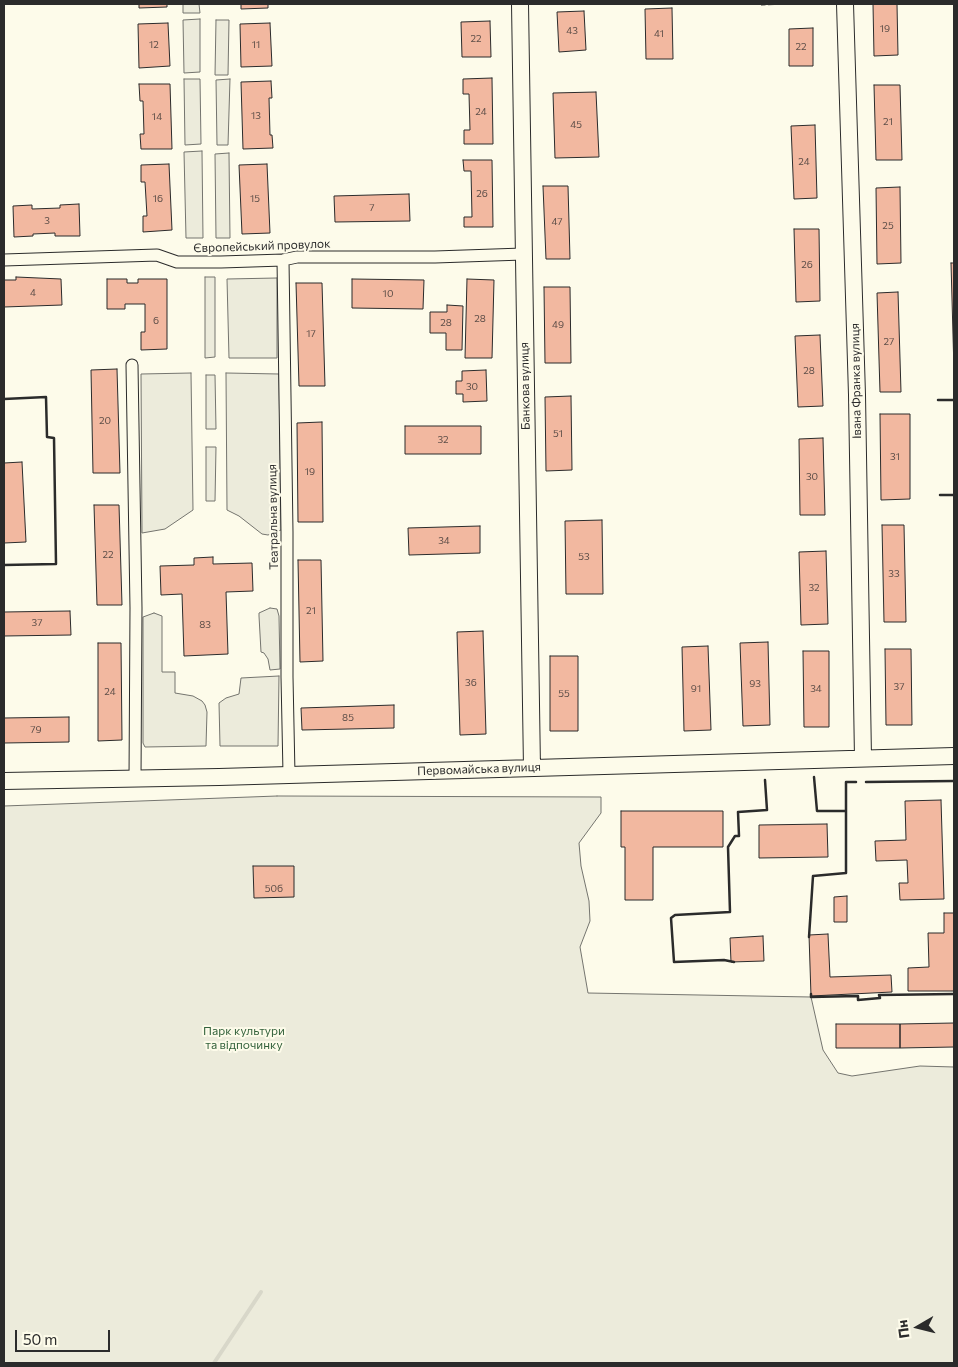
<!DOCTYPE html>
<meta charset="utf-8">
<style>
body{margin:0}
#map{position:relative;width:958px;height:1367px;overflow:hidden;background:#fdfbea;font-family:Commissioner,sans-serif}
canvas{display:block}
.frame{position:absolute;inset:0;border:5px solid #2b2b2b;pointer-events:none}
.north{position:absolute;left:893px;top:1302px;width:50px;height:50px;-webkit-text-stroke:4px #fdfbea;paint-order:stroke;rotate:262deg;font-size:14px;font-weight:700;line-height:20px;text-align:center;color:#2b2b2b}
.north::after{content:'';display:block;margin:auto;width:18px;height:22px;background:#2b2b2b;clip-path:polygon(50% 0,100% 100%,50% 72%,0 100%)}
.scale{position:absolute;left:15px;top:1330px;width:95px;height:22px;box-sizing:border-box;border:2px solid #2b2b2b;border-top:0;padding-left:6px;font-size:15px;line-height:18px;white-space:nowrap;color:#2b2b2b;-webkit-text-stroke:4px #fdfbea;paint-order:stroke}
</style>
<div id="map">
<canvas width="958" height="1367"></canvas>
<div class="frame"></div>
<div class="north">Пн</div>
<div class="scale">50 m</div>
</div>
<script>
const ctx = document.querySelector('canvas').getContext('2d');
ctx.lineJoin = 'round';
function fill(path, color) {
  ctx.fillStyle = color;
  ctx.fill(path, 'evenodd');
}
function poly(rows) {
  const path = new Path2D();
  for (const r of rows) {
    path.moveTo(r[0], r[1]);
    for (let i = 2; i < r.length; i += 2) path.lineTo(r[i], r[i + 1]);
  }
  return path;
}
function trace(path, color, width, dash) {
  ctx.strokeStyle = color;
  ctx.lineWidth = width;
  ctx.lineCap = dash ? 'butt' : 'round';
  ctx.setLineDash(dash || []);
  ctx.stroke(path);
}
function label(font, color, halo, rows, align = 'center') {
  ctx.font = font + ' Commissioner,sans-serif';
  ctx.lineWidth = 4;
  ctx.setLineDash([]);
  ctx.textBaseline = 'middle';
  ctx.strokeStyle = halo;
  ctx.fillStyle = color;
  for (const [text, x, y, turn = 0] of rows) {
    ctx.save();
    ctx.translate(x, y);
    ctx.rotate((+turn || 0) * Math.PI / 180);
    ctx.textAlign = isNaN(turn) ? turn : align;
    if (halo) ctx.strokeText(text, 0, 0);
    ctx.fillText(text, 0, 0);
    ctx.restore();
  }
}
const green = poly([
 [183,4,199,4,200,13,183,13,183,4],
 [200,19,200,72,184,73,183,20,200,19],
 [216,20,229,20,228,75,215,75,216,20],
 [184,79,200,79,201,144,185,145,184,79],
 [230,79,228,145,217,145,216,80,230,79],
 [202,151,203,238,186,238,184,152,202,151],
 [229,153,230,238,216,238,215,154,229,153],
 [205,277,215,277,215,357,205,358,205,277],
 [277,278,277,358,229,358,227,279,277,278],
 [191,373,193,510,165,529,142,533,141,374,191,373],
 [226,373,279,374,281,530,268,535,262,534,239,516,227,510,226,373],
 [206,375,215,375,216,429,206,429,206,375],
 [206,447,216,447,215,501,206,501,206,447],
 [270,608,277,609,279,616,280,669,270,670,268,659,264,653,261,652,259,616,259,613,270,608],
 [154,613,162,616,162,672,175,672,175,693,193,696,202,701,205,705,207,712,206,746,145,747,143,743,143,617,154,613],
 [279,676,278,746,220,746,219,703,226,698,239,694,241,678,279,676],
 [277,796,601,797,601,813,579,843,581,866,589,901,590,921,580,947,588,993,811,997,823,1050,838,1073,852,1076,920,1066,954,1067,954,1363,4,1363,4,806,277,796]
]);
const stream = poly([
 [214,1363,261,1292]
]);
const building = poly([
 [139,4,167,4,167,7,139,8,139,4],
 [241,4,268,4,268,8,241,9,241,4],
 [873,4,897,4,898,55,874,56,873,4],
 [672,8,673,59,646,59,645,9,672,8],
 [584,11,586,50,559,52,557,12,584,11],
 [490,21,491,57,462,57,461,22,490,21],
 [168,23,170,66,139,68,138,24,168,23],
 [270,23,272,66,241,67,240,24,270,23],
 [813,28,813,66,789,66,789,29,813,28],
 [492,78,493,144,464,144,464,130,470,130,469,94,463,94,463,79,492,78],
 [271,81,272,98,269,98,270,135,272,135,273,148,243,149,241,82,271,81],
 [139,84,170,84,172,149,141,149,140,134,144,134,143,101,140,101,139,84],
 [874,85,900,85,902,160,876,160,874,85],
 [596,92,599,157,555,158,553,93,596,92],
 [815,125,817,198,794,199,791,126,815,125],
 [463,160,492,160,493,227,464,227,464,217,472,217,471,171,464,171,463,160],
 [169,164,172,230,143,232,143,216,147,216,145,182,141,182,141,165,169,164],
 [267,164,270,233,242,234,239,165,267,164],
 [543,186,568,186,570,259,546,259,543,186],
 [900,187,901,263,877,264,876,188,900,187],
 [409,194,410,221,335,222,334,196,409,194],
 [79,204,80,236,55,236,55,233,33,234,33,236,14,237,13,206,32,205,32,209,60,208,60,205,79,204],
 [794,229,819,229,820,301,796,302,794,229],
 [951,263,954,263,954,371,951,263],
 [16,277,61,279,62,305,4,307,4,280,16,280,16,277],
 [107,279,127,279,127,283,138,283,138,279,167,279,167,349,141,350,141,332,145,332,145,304,125,304,125,309,107,309,107,279],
 [352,279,424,280,423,309,352,308,352,279],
 [467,279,494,280,492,358,465,358,467,279],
 [296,283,322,283,325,386,299,386,296,283],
 [544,287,570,287,571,363,545,363,544,287],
 [898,292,901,392,880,392,877,293,898,292],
 [447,305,463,306,462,350,446,350,446,333,430,333,430,312,447,312,447,305],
 [820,335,823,406,798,407,795,336,820,335],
 [117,369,120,473,93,473,91,370,117,369],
 [486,370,487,401,463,402,463,394,456,394,456,381,462,381,462,371,486,370],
 [571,396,572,470,546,471,545,397,571,396],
 [880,414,910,414,910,499,881,500,880,414],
 [322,422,323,522,298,522,297,423,322,422],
 [405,426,481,426,481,454,405,454,405,426],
 [823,438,825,515,800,515,799,439,823,438],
 [22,462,26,542,4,543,4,463,22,462],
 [94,505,119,505,122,605,97,605,94,505],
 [602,520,603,594,566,594,565,521,602,520],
 [882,525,904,525,906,622,884,622,882,525],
 [480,526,480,553,409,555,408,528,480,526],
 [826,551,828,624,801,625,799,552,826,551],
 [213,557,213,564,252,563,253,591,226,592,228,654,184,656,182,594,161,595,160,566,194,565,194,558,213,557],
 [298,560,321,560,323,661,300,662,298,560],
 [70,611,71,635,4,636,4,612,70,611],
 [483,631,486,734,460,735,457,632,483,631],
 [768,642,770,725,743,726,740,643,768,642],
 [98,643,121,643,122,740,98,741,98,643],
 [708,646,711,730,684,731,682,647,708,646],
 [885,649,911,649,912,725,886,725,885,649],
 [803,651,829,651,829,727,804,727,803,651],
 [550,656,578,656,578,731,550,731,550,656],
 [394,705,394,728,302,730,301,708,394,705],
 [69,717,69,742,4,743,4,718,69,717],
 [941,800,944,899,900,900,899,883,908,883,907,860,876,861,875,841,906,840,905,801,941,800],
 [621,811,723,811,723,847,653,847,653,900,625,900,625,847,621,847,621,811],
 [827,824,828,857,759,858,759,825,827,824],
 [253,866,294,866,294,897,254,898,253,866],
 [847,896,847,922,834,922,834,897,847,896],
 [944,913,954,913,954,991,908,991,908,968,929,967,928,933,944,933,944,913],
 [828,934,830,977,891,975,892,992,811,996,809,935,828,934],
 [763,936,764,961,731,962,730,938,763,936],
 [954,1023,954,1047,900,1048,900,1024,954,1023],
 [836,1024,900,1024,900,1048,836,1048,836,1024]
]);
const street = poly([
 [4,260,157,255,177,262,221,262,283,260,297,257,435,257,523,254],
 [283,260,287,532,287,677,289,774],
 [132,365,136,608,135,779]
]);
const secondary = poly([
 [520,4,532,768],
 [845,4,857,395,863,758],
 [4,781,219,777,954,756]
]);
const fence = poly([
 [760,4,761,5,788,4]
]);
const wall = poly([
 [4,399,46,397,47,437,54,438,56,564,4,565],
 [938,400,954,400],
 [940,495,954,495],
 [814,777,817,811,846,811],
 [866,782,954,781],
 [809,937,813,876,846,873,846,782,856,782],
 [734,962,724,960,674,962,671,918,675,915,730,912,728,847,735,836,739,836,738,812,767,810,765,780],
 [811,994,811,997,858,996,858,1000,880,998,879,995,954,994]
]);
const numberNames = [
 ["19",885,29],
 ["43",572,31],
 ["41",659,34],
 ["22",476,39],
 ["12",154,45],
 ["11",256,45],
 ["22",801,47],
 ["24",481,112],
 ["13",256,116],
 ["14",157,117],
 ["21",888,122],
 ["45",576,125],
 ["24",804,162],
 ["26",482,194],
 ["16",158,199],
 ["15",255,199],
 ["7",372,208],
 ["3",47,221],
 ["47",557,222],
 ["25",888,226],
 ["26",807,265],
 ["4",33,293],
 ["10",388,294],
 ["28",480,319],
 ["6",156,321],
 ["28",446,323],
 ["49",558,325],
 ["17",311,334],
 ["27",889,342],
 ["28",809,371],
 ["30",472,387],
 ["20",105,421],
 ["51",558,434],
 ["32",443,440],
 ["31",895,457],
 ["19",310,472],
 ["30",812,477],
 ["34",444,541],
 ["22",108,555],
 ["53",584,557],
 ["33",894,574],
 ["32",814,588],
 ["21",311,611],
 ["37",37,623],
 ["83",205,625],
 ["36",471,683],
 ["93",755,684],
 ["37",899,687],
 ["91",696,689],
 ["34",816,689],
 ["24",110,692],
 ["55",564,694],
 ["85",348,718],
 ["79",36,730],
 ["50б",274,889]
];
const streetNames = [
 ["Європейський провулок",262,246,-2],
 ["Івана Франка вулиця",856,381,-91],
 ["Банкова вулиця",525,386,-91],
 ["Театральна вулиця",273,517,-91],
 ["Первомайська вулиця",479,769,-2]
];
const parkNames = [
 ["Парк культури",244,1031],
 ["та відпочинку",244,1045]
];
fill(green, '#ecebdb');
trace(green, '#74746e', 1);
trace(stream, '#d8d7c9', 4);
fill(building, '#f2b8a0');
trace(building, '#2b2b2b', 1);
trace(street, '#2b2b2b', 13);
trace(secondary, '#2b2b2b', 18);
trace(street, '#fdfbea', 11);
trace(secondary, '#fdfbea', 16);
trace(fence, '#2b2b2b', 1, [6, 2.5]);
trace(wall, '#2b2b2b', 2.5);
label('10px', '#5d4e48', null, numberNames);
label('12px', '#2b2b2b', '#fdfbea', streetNames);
label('12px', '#34623c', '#fdfbea', parkNames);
</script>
